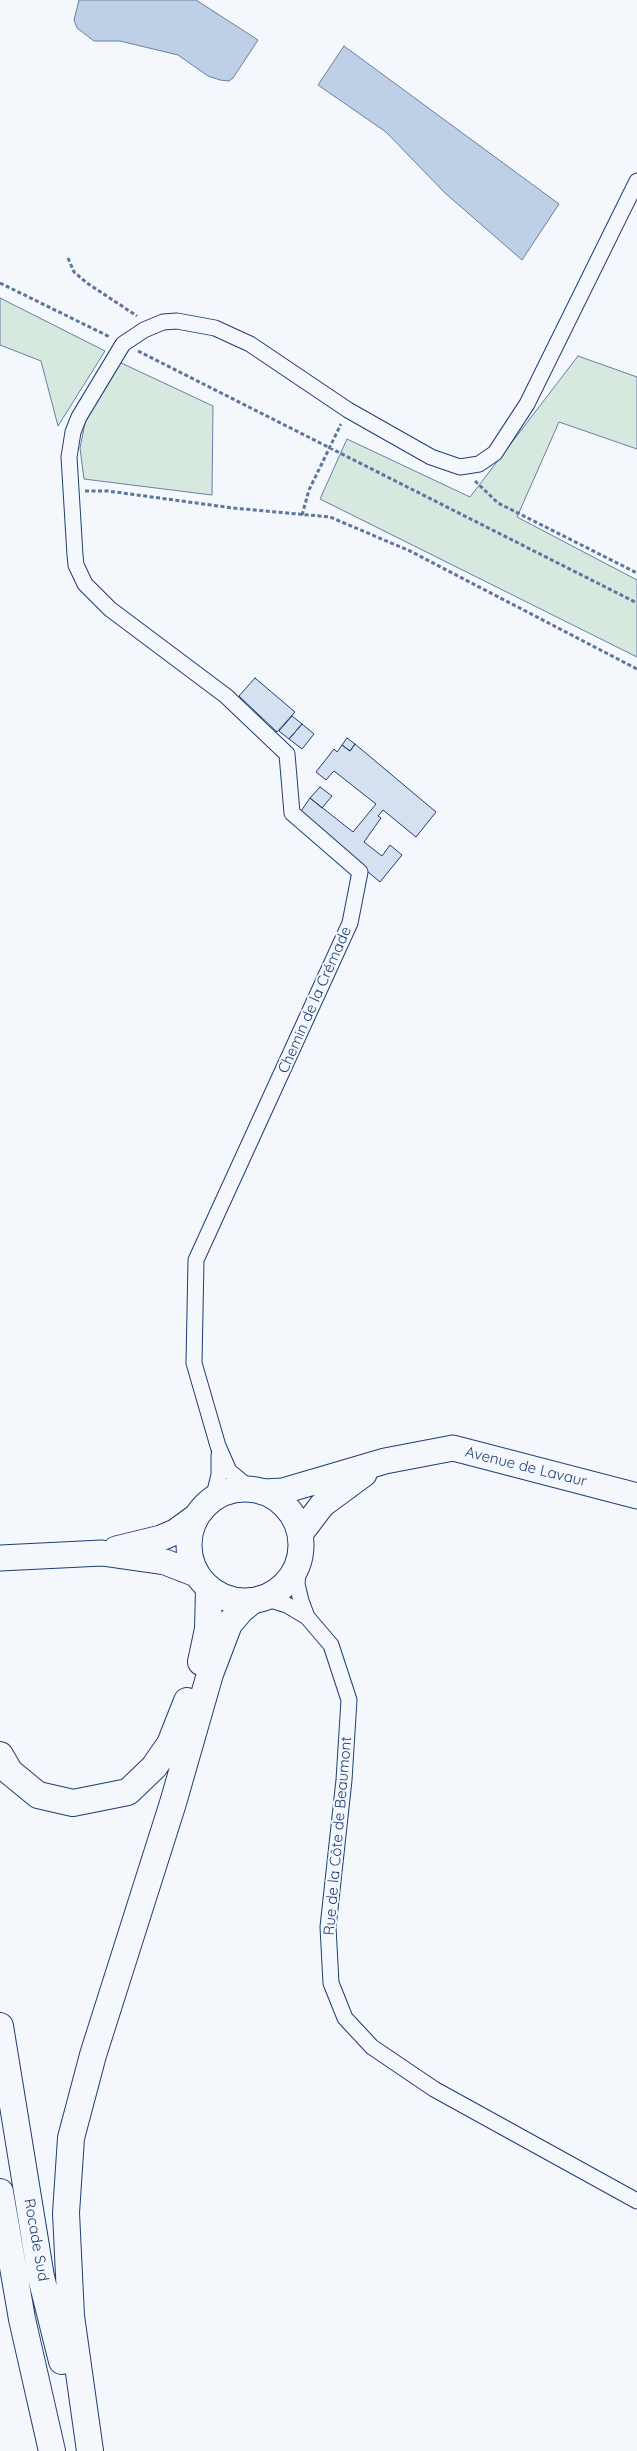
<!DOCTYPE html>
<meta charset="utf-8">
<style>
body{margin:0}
canvas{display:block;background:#f4f7fb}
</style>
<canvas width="637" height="2451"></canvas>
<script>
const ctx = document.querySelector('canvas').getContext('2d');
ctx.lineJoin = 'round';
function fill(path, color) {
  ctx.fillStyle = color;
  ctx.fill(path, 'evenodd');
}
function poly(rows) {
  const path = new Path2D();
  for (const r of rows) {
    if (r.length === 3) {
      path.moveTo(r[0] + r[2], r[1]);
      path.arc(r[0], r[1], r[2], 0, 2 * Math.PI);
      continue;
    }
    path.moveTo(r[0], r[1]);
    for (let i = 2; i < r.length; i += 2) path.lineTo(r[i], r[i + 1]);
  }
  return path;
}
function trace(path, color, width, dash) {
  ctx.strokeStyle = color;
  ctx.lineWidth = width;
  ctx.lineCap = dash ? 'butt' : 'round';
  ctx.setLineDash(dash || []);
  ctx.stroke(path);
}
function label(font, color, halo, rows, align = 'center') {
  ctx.font = font + ' Quicksand,sans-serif';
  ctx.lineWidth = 4;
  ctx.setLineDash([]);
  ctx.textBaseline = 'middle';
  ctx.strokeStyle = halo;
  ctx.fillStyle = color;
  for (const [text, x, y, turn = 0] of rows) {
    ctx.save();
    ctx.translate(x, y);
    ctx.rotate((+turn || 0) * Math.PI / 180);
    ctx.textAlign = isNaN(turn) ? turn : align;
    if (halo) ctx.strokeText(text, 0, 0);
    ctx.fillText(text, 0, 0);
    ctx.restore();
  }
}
const green = poly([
 [0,298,105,351,58,426,41,361,0,345,0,298],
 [578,356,637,377,637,449,559,422,517,517,637,580,637,657,320,499,347,439,470,497,578,356],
 [117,361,213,406,212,495,84,479,80,448,85,423,117,361]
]);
const water = poly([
 [79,0,196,0,258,40,233,78,229,81,220,80,208,76,178,55,120,41,94,41,77,28,74,20,79,0],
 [344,46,559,204,522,260,445,193,386,132,318,85,344,46]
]);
const building = poly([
 [255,678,295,712,277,732,239,696,255,678],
 [292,716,302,724,289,739,279,731,292,716],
 [302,724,314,734,302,749,289,739,302,724],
 [347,738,355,744,350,751,342,745,347,738],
 [355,744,436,812,416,837,383,810,378,816,381,818,364,842,382,856,390,845,402,855,380,882,299,814,310,798,353,832,376,804,334,771,326,780,316,772,334,749,337,752,342,745,350,751,355,744],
 [320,787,332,796,322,808,310,798,320,787]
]);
const path = poly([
 [68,258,74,272,87,283,137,316],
 [0,283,110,337],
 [138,351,637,603],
 [475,481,498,503,637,573],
 [85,491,108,491,233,508,330,517,410,551,637,669],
 [302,515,309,490,341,424]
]);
const minor = poly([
 [252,1490,229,1471,218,1446,194,1363,196,1260,350,923,360,872,292,813,287,754,226,696,110,609,85,584,76,565,75,555,69,457,73,432,79,417,123,344,144,330,163,322,177,321,215,328,250,344,348,410,431,457,460,467,479,464,495,453,527,404,637,181],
 [213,1499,219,1475,219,1455],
 [299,1563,297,1584,301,1601,307,1617,331,1645,349,1700,344,1780,328,1927,331,1983,345,2018,372,2047,434,2089,637,2201],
 [264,1598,287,1605,307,1617]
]);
const primary = poly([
 [245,1545,56],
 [263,1492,283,1491,385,1461,453,1448,637,1496],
 [300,1534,322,1505,364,1474],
 [116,1549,161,1538,175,1532,197,1516],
 [0,1558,102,1553,165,1562,196,1574]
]);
const trunk = poly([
 [201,1662,208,1629,209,1589],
 [0,1755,10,1772,38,1795,73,1803,128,1792,154,1767,170,1744,187,1701],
 [0,2026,41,2277,62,2361],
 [0,2192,22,2319,52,2451],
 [90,2451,71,2316,66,2213,71,2138,93,2055,173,1803,210,1674,229,1624,241,1610,252,1601]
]);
const streetNames = [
 ["Chemin de la Crémade",315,1000,-66],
 ["Avenue de Lavaur",526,1467,14],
 ["Rue de la Côte de Beaumont",338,1836,-85],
 ["Rocade Sud",36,2240,80]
];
fill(green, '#d7e8df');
trace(green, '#687fa3', 1);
fill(water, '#bed0e5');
trace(water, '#687fa3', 1);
fill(building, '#d5e0f0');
trace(building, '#1d3f73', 1);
trace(minor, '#1d3f73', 17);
trace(primary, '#1d3f73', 27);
trace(trunk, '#1d3f73', 28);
trace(path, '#5e769c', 3, [4, 2.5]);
trace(minor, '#f4f7fb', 15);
trace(primary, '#f4f7fb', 25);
trace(trunk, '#f4f7fb', 26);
label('15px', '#1d3f73', '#f4f7fb', streetNames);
</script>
